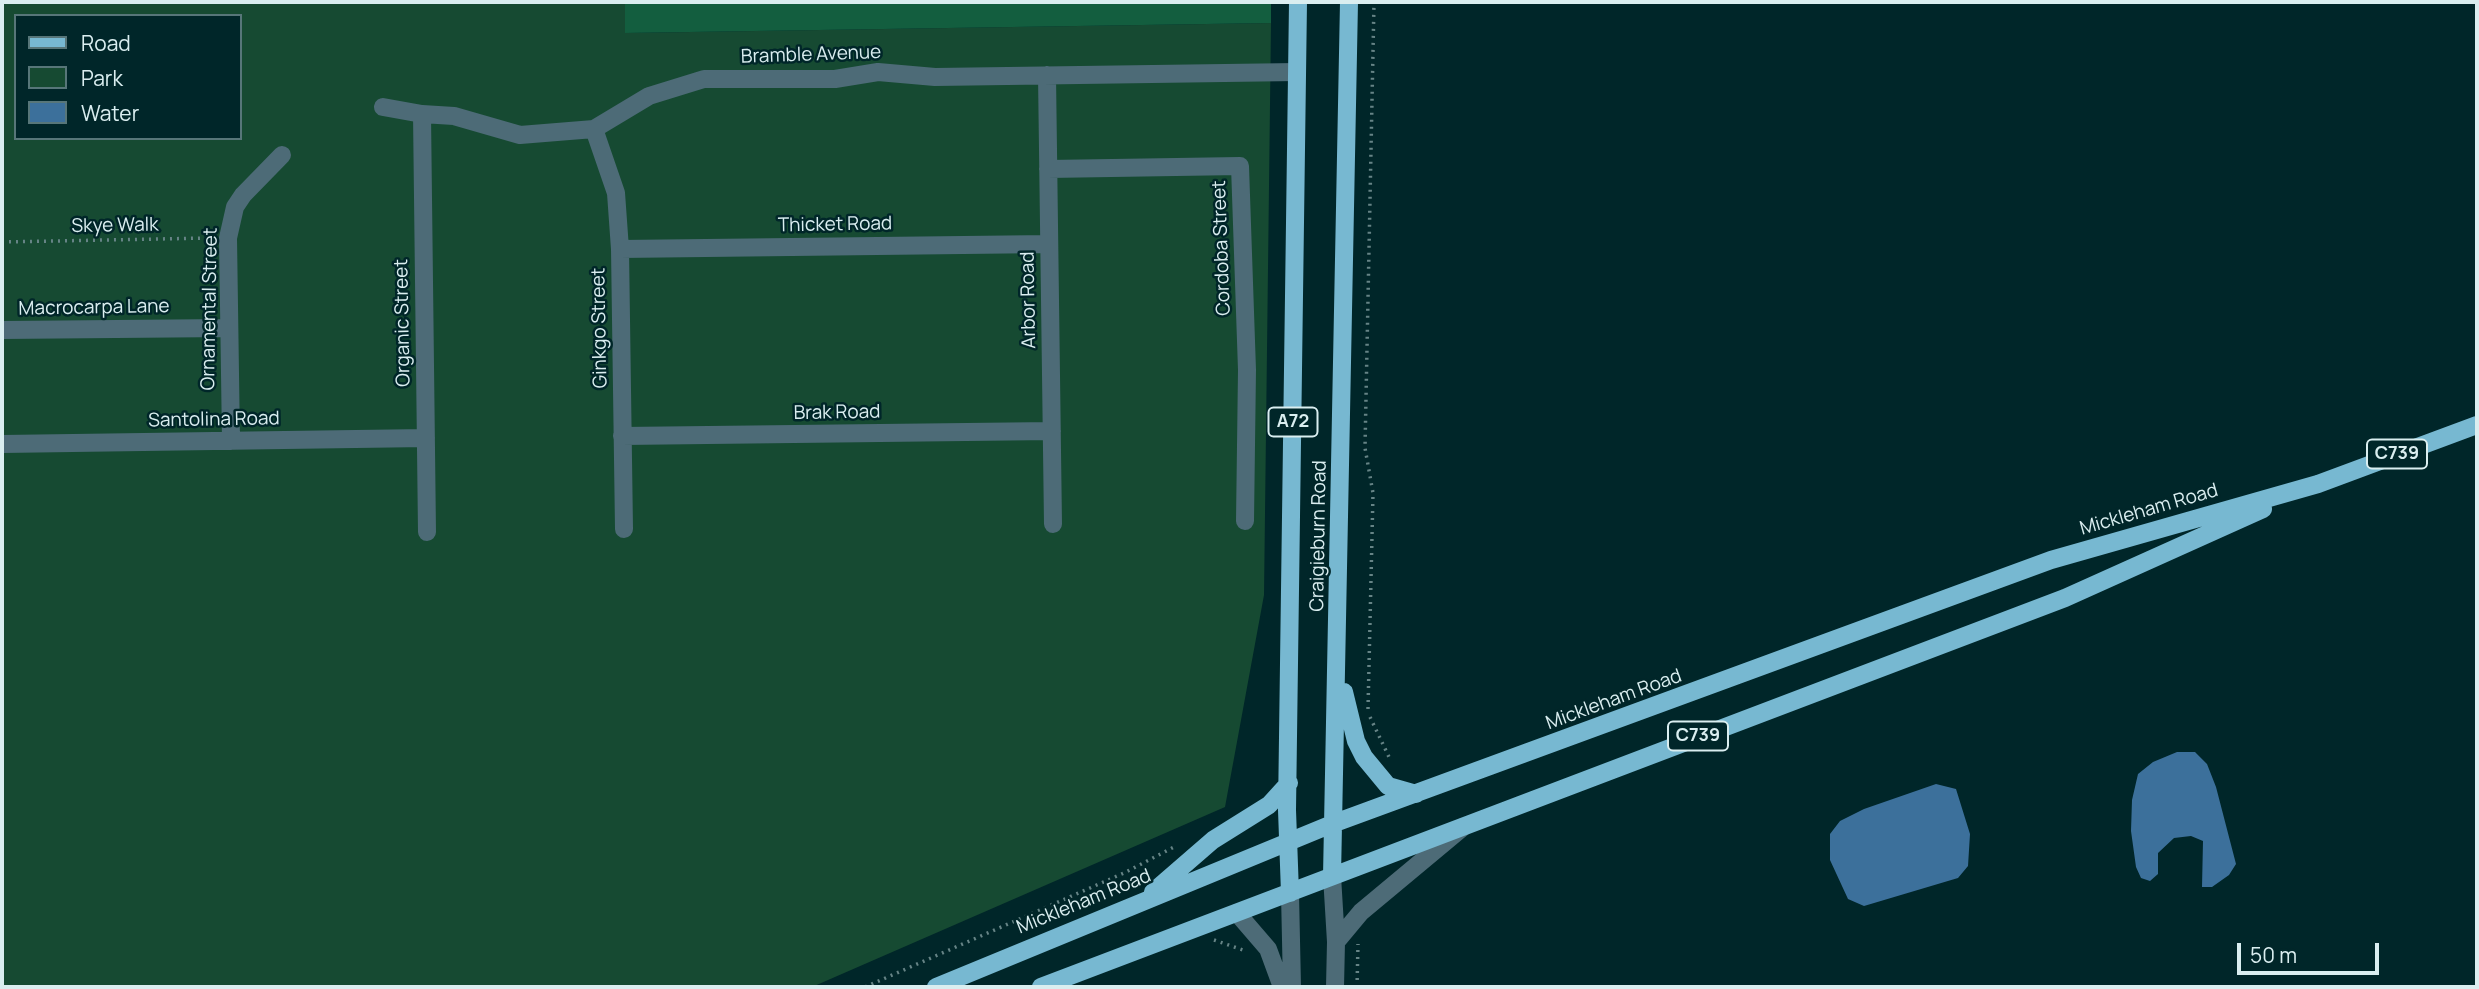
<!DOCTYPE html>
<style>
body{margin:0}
#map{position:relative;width:2479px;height:989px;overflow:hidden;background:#002629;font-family:Manrope,sans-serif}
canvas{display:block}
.frame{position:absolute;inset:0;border:4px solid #daeef0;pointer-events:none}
.legend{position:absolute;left:14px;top:14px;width:228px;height:126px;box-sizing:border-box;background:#002629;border:2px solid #577679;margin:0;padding:9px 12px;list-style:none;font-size:21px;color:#daeef0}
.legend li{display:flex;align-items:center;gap:14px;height:35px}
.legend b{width:35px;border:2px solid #577679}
.scale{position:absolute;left:2237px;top:943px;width:142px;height:32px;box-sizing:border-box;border:4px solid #daeef0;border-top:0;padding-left:9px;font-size:21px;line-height:24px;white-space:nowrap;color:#daeef0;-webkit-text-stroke:5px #002629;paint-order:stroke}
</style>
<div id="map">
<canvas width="2479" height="989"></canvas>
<div class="frame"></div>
<ul class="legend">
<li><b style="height:9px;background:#77b8d1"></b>Road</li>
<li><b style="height:19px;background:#164a32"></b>Park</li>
<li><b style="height:19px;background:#3c709b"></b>Water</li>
</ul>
<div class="scale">50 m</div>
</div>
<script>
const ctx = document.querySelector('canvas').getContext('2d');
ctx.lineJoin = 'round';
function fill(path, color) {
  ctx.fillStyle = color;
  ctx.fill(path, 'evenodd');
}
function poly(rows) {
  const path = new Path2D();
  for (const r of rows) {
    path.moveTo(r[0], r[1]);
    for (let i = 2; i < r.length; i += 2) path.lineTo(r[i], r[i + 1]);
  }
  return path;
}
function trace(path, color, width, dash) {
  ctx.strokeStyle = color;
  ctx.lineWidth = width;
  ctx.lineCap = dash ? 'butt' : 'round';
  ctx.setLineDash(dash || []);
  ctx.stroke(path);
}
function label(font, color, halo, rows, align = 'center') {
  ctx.font = font + ' Manrope,sans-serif';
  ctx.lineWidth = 5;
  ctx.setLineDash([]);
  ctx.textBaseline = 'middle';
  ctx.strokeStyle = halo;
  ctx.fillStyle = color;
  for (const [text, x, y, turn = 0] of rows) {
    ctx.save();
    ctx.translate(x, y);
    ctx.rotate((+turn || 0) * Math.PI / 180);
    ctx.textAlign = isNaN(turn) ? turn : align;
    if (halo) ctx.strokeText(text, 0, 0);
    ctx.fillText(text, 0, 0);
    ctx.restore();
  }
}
const green = poly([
 [2,2,625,2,626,33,1271,23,1264,595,1225,807,812,987,2,987],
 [16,16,240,16,240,138,16,138]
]);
const forest = poly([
 [625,2,1271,2,1271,23,625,33]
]);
const water = poly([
 [2177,752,2195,752,2207,764,2216,787,2236,864,2229,875,2212,887,2202,887,2203,841,2191,836,2174,838,2158,853,2158,874,2150,881,2141,878,2136,867,2131,831,2132,800,2138,774,2153,762],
 [1936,784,1956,789,1970,834,1968,866,1958,878,1864,906,1848,899,1830,860,1830,834,1840,821,1864,809]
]);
const path = poly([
 [2,242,210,238],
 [1368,709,1373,493,1365,448,1374,2],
 [1370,717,1389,757],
 [1214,940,1243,950],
 [865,987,1124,873,1174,847],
 [1357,987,1358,944]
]);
const minor = poly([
 [1047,75,1053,524],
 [383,107,422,114,454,116,520,135,594,129,649,96,704,79,835,79,878,72,935,77,1297,72],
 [422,114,427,532],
 [594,129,616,193,620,249,624,529],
 [1048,169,1240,166,1247,370,1245,521],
 [620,249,1049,244],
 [2,330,229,328],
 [622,436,1052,431],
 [231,441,228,238,235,207,243,195,282,155],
 [2,444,426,438],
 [1332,876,1336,942,1335,987],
 [1290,893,1292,987],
 [1237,913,1268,949,1282,987],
 [1336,942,1361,912,1463,827]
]);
const major = poly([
 [1344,692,1356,741,1364,757,1388,786,1416,794],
 [1332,876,1349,2],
 [1153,892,1213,840,1269,805,1289,783],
 [1290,893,1287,810,1298,2],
 [936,987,1332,824,2051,560,2318,484,2477,425],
 [1041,987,2065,598,2263,509]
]);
const shields = [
 [1293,422,49],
 [2397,454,60],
 [1698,736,60]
];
const shieldNames = [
 ["A72",1293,422],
 ["C739",2397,454],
 ["C739",1698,736]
];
const streetNames = [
 ["Bramble Avenue",811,55,-2],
 ["Thicket Road",835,225,-1],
 ["Skye Walk",115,226,-1],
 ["Cordoba Street",1222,248,-92],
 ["Arbor Road",1029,300,-91],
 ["Macrocarpa Lane",94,308,-1],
 ["Ornamental Street",210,309,-89],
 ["Organic Street",403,323,-91],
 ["Ginkgo Street",600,328,-91],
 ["Brak Road",837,413,-1],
 ["Santolina Road",214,420,-1],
 ["Mickleham Road",2149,510,-16],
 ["Craigieburn Road",1319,536,-89],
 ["Mickleham Road",1614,700,-20],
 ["Mickleham Road",1084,902,-22]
];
fill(green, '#164a32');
fill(forest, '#135e3f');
fill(water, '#3c709b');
trace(path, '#668486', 3.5, [2, 5]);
trace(minor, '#4d6b77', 18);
trace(major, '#77b8d1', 18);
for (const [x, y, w] of shields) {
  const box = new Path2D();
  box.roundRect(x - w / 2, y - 14.5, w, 29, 5);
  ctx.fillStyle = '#002629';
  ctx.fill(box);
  trace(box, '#daeef0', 2);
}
label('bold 18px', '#daeef0', null, shieldNames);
label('19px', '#daeef0', '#002629', streetNames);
</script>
